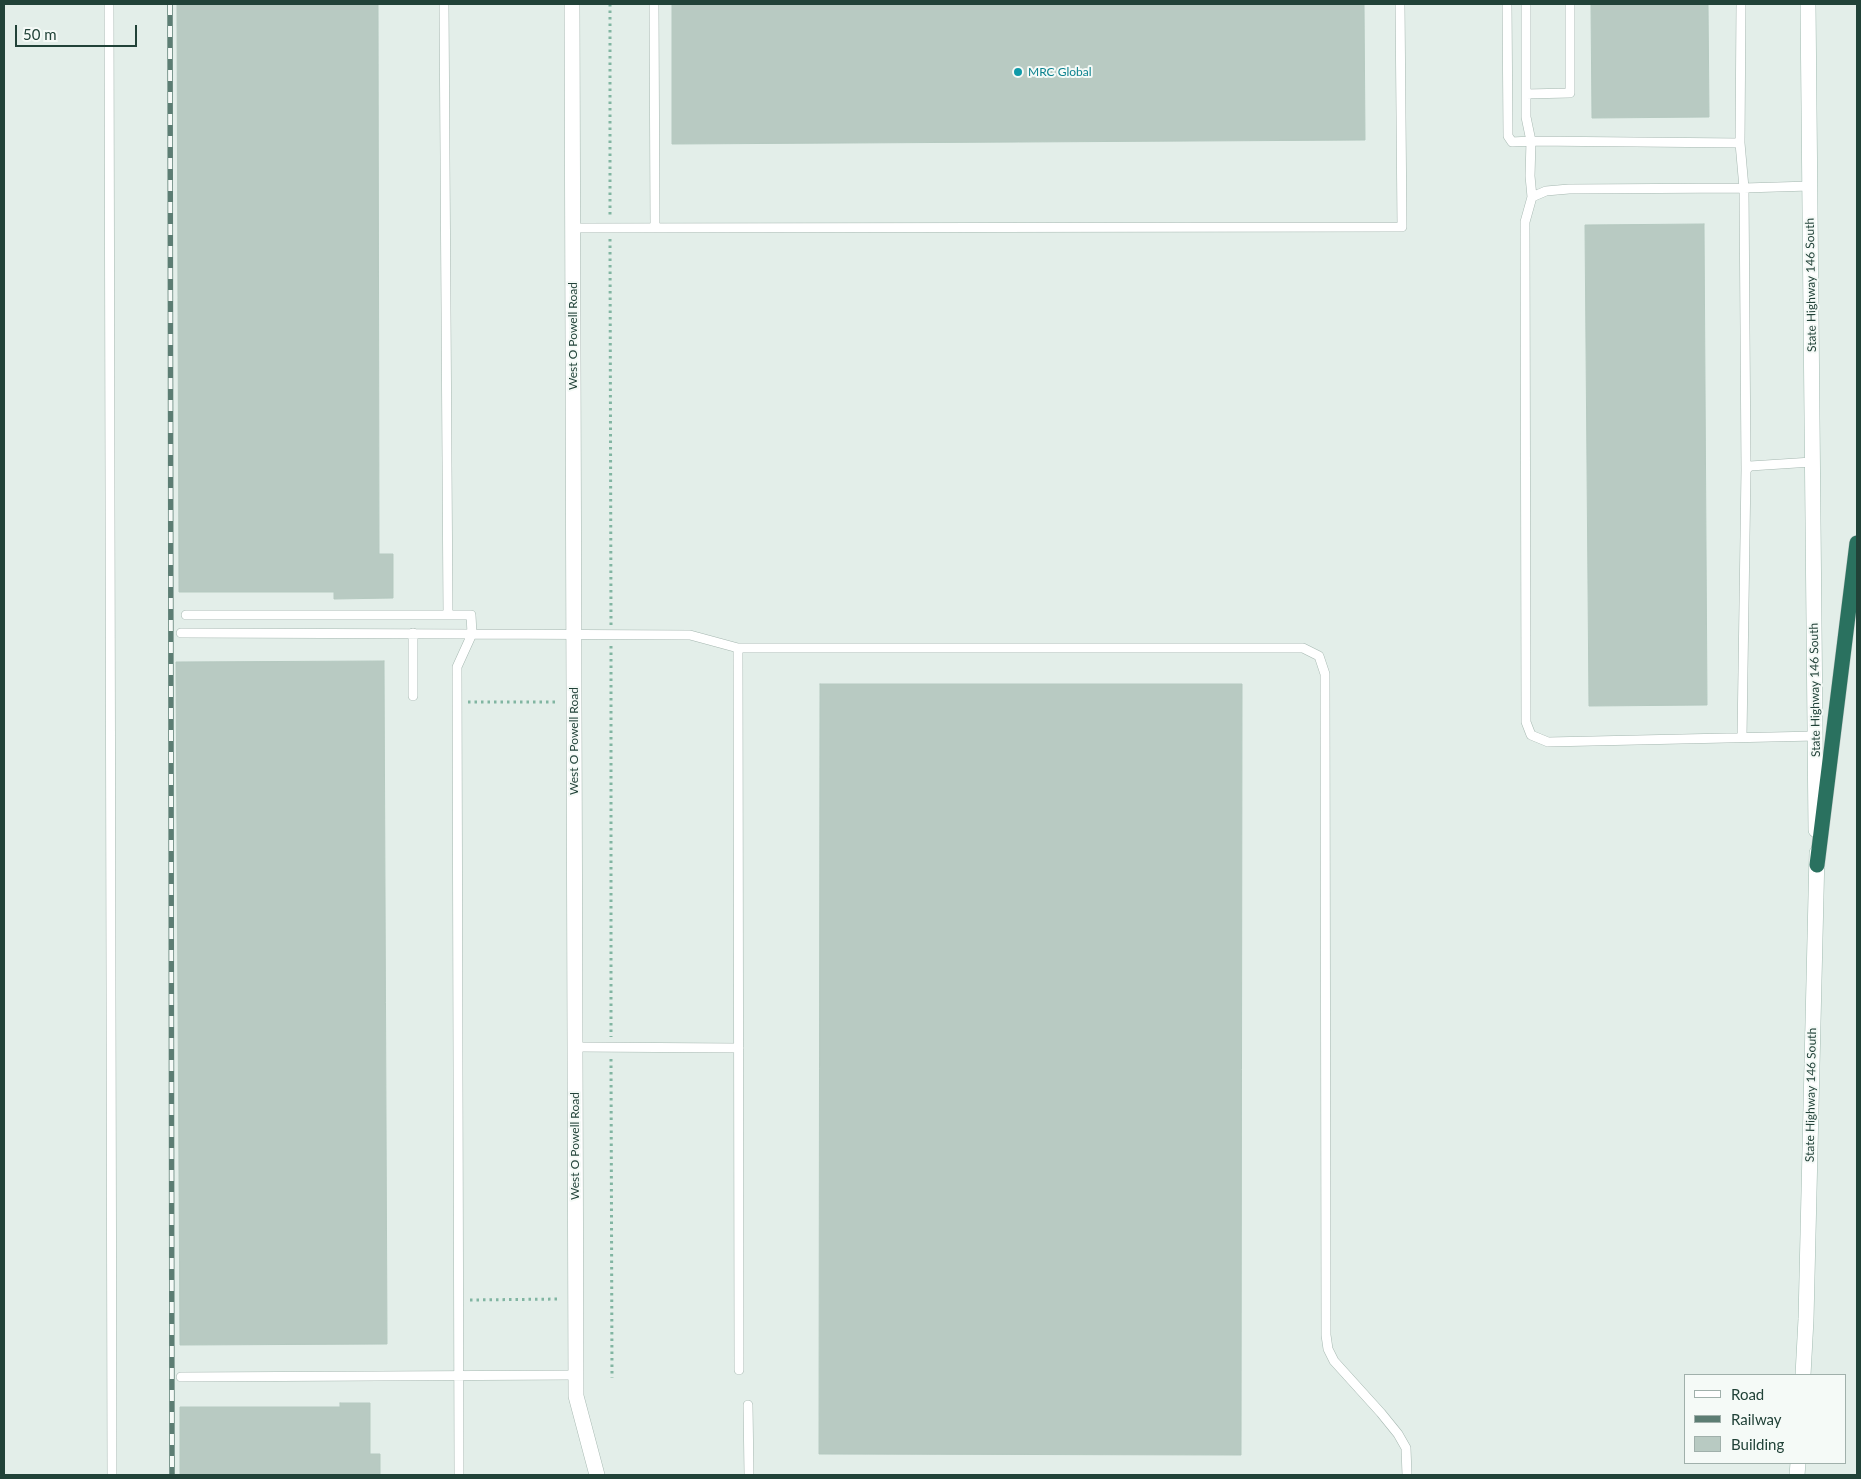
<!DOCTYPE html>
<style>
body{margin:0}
#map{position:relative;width:1861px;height:1479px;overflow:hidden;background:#e3eee9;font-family:Lato,sans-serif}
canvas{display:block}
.frame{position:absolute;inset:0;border:5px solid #214238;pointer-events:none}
.legend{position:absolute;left:1684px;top:1374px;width:162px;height:90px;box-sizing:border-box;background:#f5faf7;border:1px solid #a0b0ab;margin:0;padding:6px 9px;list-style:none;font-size:15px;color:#214238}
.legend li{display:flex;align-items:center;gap:10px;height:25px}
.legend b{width:25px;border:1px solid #a0b0ab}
.scale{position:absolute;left:15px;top:25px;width:122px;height:22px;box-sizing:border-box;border:2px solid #214238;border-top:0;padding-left:6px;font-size:15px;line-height:18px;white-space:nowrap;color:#214238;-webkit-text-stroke:4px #f5faf7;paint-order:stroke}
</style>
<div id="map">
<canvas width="1861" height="1479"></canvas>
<div class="frame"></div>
<ul class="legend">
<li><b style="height:6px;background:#fff"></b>Road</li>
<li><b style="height:6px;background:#5c7d73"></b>Railway</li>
<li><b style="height:14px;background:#b8cac2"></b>Building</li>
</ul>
<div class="scale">50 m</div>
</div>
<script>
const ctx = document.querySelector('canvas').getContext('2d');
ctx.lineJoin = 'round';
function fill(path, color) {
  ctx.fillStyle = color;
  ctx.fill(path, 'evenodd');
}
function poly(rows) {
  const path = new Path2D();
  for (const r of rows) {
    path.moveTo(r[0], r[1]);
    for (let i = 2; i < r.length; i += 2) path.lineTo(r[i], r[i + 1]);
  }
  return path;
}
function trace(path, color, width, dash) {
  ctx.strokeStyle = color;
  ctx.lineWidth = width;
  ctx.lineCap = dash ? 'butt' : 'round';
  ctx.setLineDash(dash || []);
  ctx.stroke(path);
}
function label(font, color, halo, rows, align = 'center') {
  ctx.font = font + ' Lato,sans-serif';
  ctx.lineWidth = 4;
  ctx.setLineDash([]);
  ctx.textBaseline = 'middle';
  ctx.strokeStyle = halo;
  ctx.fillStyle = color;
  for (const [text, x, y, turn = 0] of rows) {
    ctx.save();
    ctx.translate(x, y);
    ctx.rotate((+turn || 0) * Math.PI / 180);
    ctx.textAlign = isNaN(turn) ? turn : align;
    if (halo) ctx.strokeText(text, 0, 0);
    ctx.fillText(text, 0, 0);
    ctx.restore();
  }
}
const building = poly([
 [177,4,378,4,379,554,393,554,393,598,334,599,334,592,179,592,177,4],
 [672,4,1364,4,1365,140,672,144,672,4],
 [1591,4,1708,4,1709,117,1592,118,1591,4],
 [1704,224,1707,705,1589,706,1585,225,1704,224],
 [384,661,387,1344,180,1345,176,662,384,661],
 [820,684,1242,684,1241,1455,819,1454,820,684],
 [340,1403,370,1403,370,1454,380,1454,380,1475,180,1475,180,1407,340,1407,340,1403]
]);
const path = poly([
 [610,4,610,217],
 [610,239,611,625],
 [611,646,611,1037],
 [468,702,559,702],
 [611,1059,612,1378],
 [470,1300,561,1299]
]);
const service = poly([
 [109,4,112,1475],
 [444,4,448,615],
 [654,4,655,227],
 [1507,4,1508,136,1512,142,1531,141,1530,176,1532,197],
 [1526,4,1526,117,1531,141,1740,143,1744,188,1810,186],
 [1526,94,1570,93,1570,4],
 [1740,143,1741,4],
 [573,228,1402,227,1400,4],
 [1746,470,1744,188,1569,189,1546,191,1532,197,1525,222,1526,722,1531,735,1548,742,1816,736],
 [181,633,472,634,471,615,186,615],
 [413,696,413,633],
 [1742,737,1746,470,1750,466,1812,462],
 [575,1047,739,1048],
 [739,1370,738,648,1303,648,1319,656,1325,674,1326,1335,1328,1349,1334,1361,1381,1413,1398,1434,1406,1448,1407,1475],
 [181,1377,576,1375],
 [748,1405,749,1475],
 [459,1475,457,667,472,634,690,635,738,648]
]);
const minor = poly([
 [572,4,576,1396,597,1475]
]);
const secondary = poly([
 [1808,4,1816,830],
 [1803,1375,1806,1319,1817,853],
 [1797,1475,1798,1463]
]);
const motorway = poly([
 [1817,865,1857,543]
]);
const rail = poly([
 [170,4,172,1475]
]);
const markers = [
 [1018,72,5,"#0f9aa8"]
];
const cultureNames = [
 ["MRC Global",1028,72]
];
const streetNames = [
 ["State Highway 146 South",1811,285,-91],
 ["West O Powell Road",573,336,-90],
 ["State Highway 146 South",1815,690,-91],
 ["West O Powell Road",574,741,-90],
 ["State Highway 146 South",1811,1095,-89],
 ["West O Powell Road",575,1146,-90]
];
fill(building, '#b8cac2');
trace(building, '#b5c9c0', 1);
trace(service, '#a5b7b0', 10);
trace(minor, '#a5b7b0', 16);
trace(secondary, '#a1bbb1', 16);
trace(motorway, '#c1cac7', 16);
trace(path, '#81b5a2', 3, [2.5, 4]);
trace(service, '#fff', 9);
trace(minor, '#fff', 15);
trace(secondary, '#fff', 15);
trace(motorway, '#2a715f', 15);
trace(rail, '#5c7d73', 5.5);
trace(rail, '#f5faf7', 4, [11]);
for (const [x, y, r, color] of markers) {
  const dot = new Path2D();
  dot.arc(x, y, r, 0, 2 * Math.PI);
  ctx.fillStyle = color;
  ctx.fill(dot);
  trace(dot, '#f5faf7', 2);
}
label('12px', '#0d838f', '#f5faf7', cultureNames, 'left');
label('12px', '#214238', '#f5faf7', streetNames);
</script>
